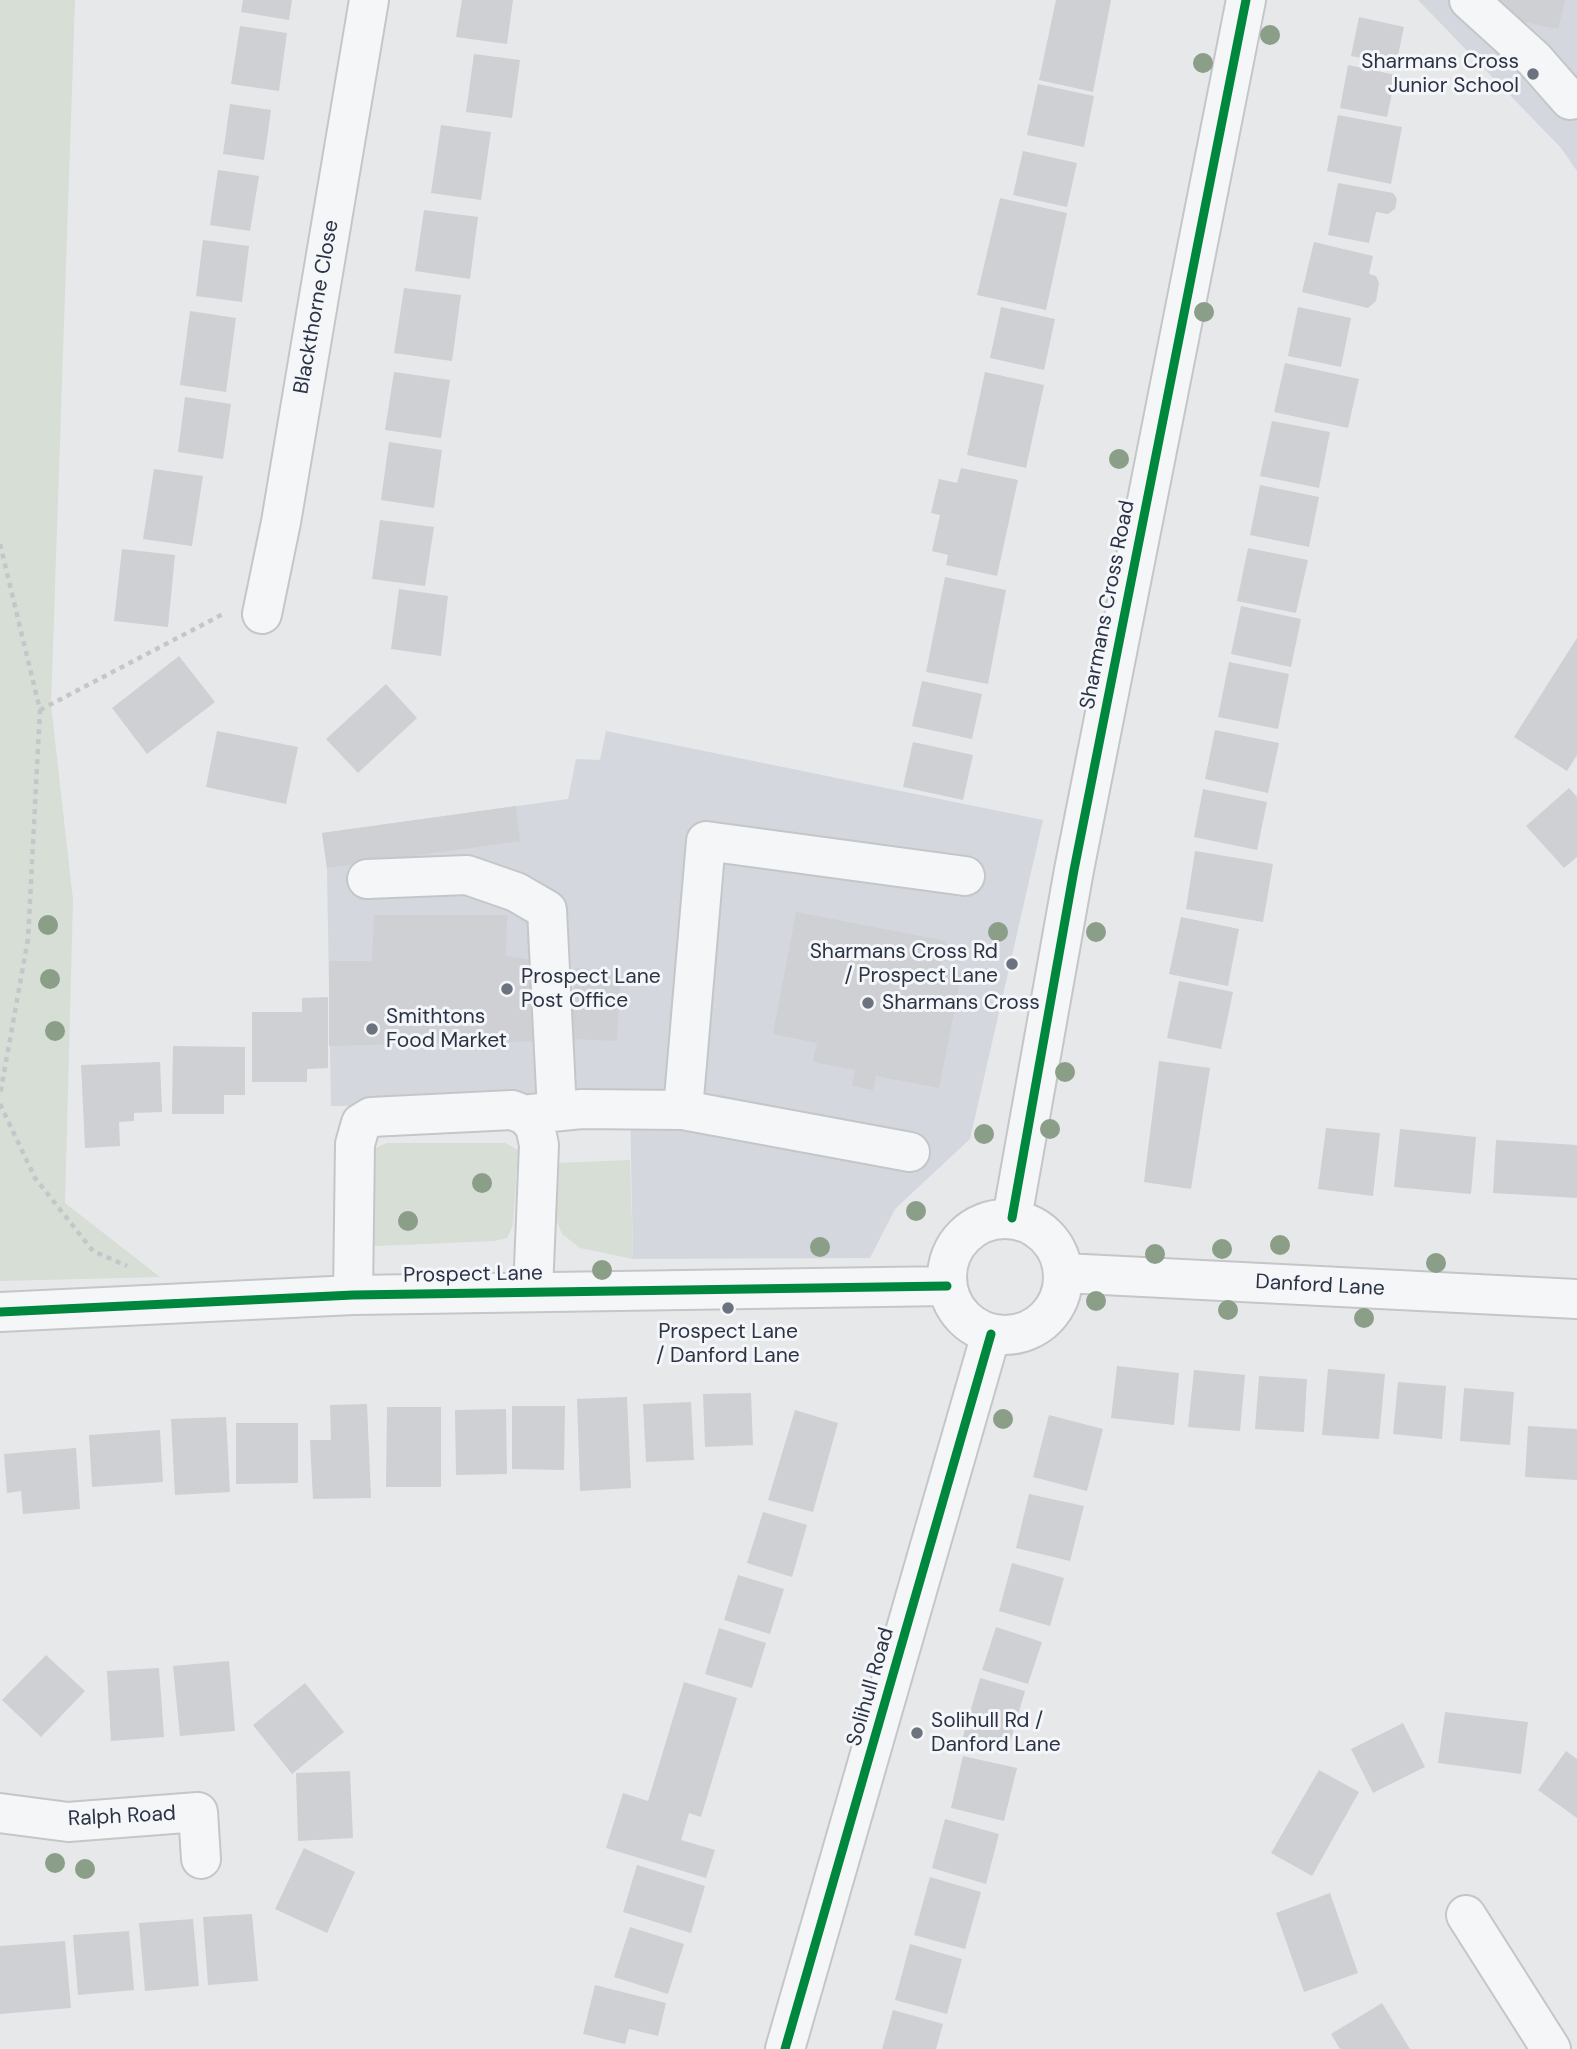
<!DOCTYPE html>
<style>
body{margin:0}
canvas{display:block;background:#e6e8ea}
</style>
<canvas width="1577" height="2049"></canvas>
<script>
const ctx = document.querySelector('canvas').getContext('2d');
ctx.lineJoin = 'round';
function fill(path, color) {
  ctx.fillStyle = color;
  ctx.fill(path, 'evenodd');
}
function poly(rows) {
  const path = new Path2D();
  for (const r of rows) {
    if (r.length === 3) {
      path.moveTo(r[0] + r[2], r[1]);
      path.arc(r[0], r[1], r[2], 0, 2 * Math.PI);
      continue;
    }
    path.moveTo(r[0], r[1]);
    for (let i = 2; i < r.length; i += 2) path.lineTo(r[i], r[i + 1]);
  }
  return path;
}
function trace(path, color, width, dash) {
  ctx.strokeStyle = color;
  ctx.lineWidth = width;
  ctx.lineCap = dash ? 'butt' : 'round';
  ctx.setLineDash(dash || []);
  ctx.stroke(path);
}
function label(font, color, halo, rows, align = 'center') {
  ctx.font = font + ' "DM Sans",sans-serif';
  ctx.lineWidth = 6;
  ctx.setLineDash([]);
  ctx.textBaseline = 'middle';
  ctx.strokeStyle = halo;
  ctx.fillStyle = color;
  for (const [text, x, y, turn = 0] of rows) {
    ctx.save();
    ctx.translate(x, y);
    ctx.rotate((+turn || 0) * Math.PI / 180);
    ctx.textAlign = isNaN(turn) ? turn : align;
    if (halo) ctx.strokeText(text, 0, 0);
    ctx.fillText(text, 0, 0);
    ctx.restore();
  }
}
const built = poly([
 [1418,0,1577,0,1577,171,1561,148],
 [606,731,1043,820,970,1139,895,1209,870,1258,633,1259,630,1104,331,1106,327,868,322,833,568,799,576,759,600,760]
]);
const green = poly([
 [0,0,75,0,51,705,73,900,65,1203,160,1277,0,1281],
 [387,1143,505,1143,518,1150,513,1225,507,1238,494,1241,376,1246,368,1240,368,1162,376,1148],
 [630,1160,633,1259,580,1248,562,1234,556,1219,559,1163]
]);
const building = poly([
 [243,0,292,0,289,20,241,12],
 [462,0,513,0,507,44,456,37],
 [1056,0,1111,0,1093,92,1039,80],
 [1494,0,1565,0,1558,29,1491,15],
 [1359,17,1404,27,1396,65,1351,56],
 [240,26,287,33,279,91,231,84],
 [474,54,520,60,512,118,466,112],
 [1348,65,1396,75,1387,117,1340,108],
 [1038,84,1094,96,1084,147,1027,135],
 [230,104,271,110,264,160,223,154],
 [1338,115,1402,127,1391,184,1327,171],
 [441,125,491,132,481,200,431,193],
 [1023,151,1077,163,1067,207,1013,195],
 [218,170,259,176,250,231,210,225],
 [1338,183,1393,193,1397,199,1395,209,1388,214,1376,212,1369,243,1328,235],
 [1000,198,1067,213,1046,310,977,295],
 [424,210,478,217,470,279,415,271],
 [203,240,249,246,242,302,196,296],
 [1314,242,1373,256,1369,274,1376,276,1379,283,1376,301,1368,308,1302,292],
 [404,288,461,295,452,361,394,353],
 [1001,307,1055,319,1044,370,990,358],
 [1298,307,1351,318,1341,367,1288,356],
 [190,311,236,318,226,392,180,385],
 [1285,363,1359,379,1348,428,1274,412],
 [394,372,450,380,441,438,385,430],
 [985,372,1044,385,1026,468,967,455],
 [185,397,231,404,223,459,178,452],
 [1272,421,1330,432,1319,488,1260,476],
 [389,442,442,450,434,508,381,500],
 [961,468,1018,480,997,576,946,565,948,555,932,551,940,515,931,513,939,479,957,483],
 [154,469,203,476,192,546,143,539],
 [1260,485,1319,497,1309,547,1250,535],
 [380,520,434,527,425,586,372,579],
 [1248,548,1308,560,1296,613,1237,601],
 [122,549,175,555,168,627,114,621],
 [945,577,1006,590,988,684,926,672],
 [399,589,448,596,441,656,391,649],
 [1241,606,1301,619,1291,667,1231,654],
 [1577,638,1577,755,1567,771,1514,737],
 [179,656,215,702,147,754,112,708],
 [1229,662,1289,674,1278,729,1218,717],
 [922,681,982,694,972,739,912,726],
 [386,684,417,718,358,773,326,739],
 [1215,730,1279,743,1268,793,1205,779],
 [217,731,298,747,286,804,206,787],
 [913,742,973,755,963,800,903,787],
 [1569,788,1577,797,1577,857,1564,868,1526,826],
 [1203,789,1267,802,1257,850,1194,837],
 [516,806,520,841,327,868,322,833],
 [1195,851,1273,864,1263,922,1186,909],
 [796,912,946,941,940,967,962,972,939,1088,876,1076,873,1090,852,1086,855,1070,813,1062,817,1043,773,1034],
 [374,915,507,915,506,956,533,960,536,1041,329,1046,329,961,372,961],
 [1181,917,1239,929,1228,986,1169,974],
 [575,968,621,971,617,1041,571,1039],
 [1179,981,1233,992,1221,1049,1167,1038],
 [328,997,328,1068,307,1069,307,1082,252,1082,252,1012,302,1012,302,998],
 [173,1046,245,1047,245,1095,224,1095,224,1114,172,1114],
 [1159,1061,1210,1068,1191,1189,1144,1182],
 [160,1062,162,1112,134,1113,134,1121,119,1122,120,1146,85,1148,81,1065],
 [1326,1128,1380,1133,1373,1196,1318,1189],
 [1400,1129,1476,1137,1471,1194,1394,1187],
 [1496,1140,1577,1145,1577,1198,1493,1193],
 [1117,1366,1179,1373,1174,1425,1111,1418],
 [1328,1369,1385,1374,1379,1439,1322,1435],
 [1194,1370,1245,1375,1240,1431,1188,1427],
 [1259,1376,1307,1379,1304,1432,1255,1429],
 [1398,1382,1446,1386,1442,1439,1393,1434],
 [1464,1388,1514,1392,1510,1445,1460,1441],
 [751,1393,753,1445,705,1447,703,1394],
 [627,1397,631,1488,580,1491,577,1399],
 [691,1402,694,1460,646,1462,643,1404],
 [367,1404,371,1498,313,1499,310,1440,331,1440,330,1405],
 [512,1406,565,1406,564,1470,512,1469],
 [387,1407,441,1407,441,1487,386,1487],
 [506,1409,507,1474,456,1475,455,1410],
 [795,1410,838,1423,813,1512,768,1500],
 [1049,1415,1103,1429,1087,1491,1033,1477],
 [226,1417,230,1492,175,1495,171,1419],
 [236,1423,298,1423,298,1483,236,1484],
 [1528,1426,1577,1429,1577,1480,1525,1477],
 [160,1430,163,1482,92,1487,89,1435],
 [76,1448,80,1509,23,1514,21,1491,7,1493,4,1454],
 [1029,1494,1084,1506,1070,1561,1016,1548],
 [763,1512,807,1525,792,1577,747,1563],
 [1012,1563,1064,1578,1050,1626,999,1611],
 [738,1575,784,1589,770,1634,724,1620],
 [996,1627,1042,1642,1028,1684,982,1670],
 [719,1628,766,1643,752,1688,705,1674],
 [46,1655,85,1691,41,1737,2,1700],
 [229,1661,235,1731,180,1736,173,1666],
 [159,1668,164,1737,111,1741,107,1671],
 [980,1678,1025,1691,1007,1753,962,1740],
 [684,1682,737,1698,701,1817,689,1813,681,1840,715,1850,706,1878,606,1848,623,1793,648,1801],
 [305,1683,344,1732,292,1774,253,1725],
 [1445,1712,1528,1722,1521,1774,1438,1763],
 [1403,1723,1425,1767,1373,1793,1351,1749],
 [1566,1751,1577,1759,1577,1818,1538,1790],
 [963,1756,1017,1768,1004,1821,951,1808],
 [1319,1770,1359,1792,1312,1876,1271,1853],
 [350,1771,353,1838,298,1841,296,1773],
 [945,1819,999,1834,986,1884,932,1868],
 [304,1848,355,1872,327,1933,275,1909],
 [637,1865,705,1886,691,1933,623,1912],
 [930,1877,981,1892,965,1949,914,1935],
 [1330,1893,1358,1973,1304,1992,1276,1913],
 [252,1914,258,1981,208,1985,203,1917],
 [193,1919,199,1986,145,1991,139,1923],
 [630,1927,684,1944,668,1994,614,1977],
 [129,1931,134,1990,78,1995,73,1935],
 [65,1941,71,2008,0,2014,0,1946],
 [910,1944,962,1959,947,2014,895,2000],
 [595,1985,666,2003,658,2036,629,2029,625,2044,583,2034],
 [1382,2003,1410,2049,1340,2049,1331,2034],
 [893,2010,943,2024,936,2049,882,2049]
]);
const path = poly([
 [0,544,40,710,28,939,0,1095],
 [40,710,225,613],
 [0,1104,35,1178,93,1251,127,1266]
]);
const minor = poly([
 [1469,0,1534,59,1570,100],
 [262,614,281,522,369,0],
 [367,879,467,875,516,892,547,910,557,1111],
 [683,1110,706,841,965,876],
 [531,1114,582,1109,683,1110,910,1152],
 [1012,1218,1074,870,1246,0],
 [1005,1277,58],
 [1064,1273,1577,1299],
 [353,1295,355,1144,361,1123,371,1117,512,1110,525,1115,535,1126,539,1145,533,1291],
 [0,1312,353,1295,947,1286],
 [0,1813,68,1822,198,1812,201,1859],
 [1466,1915,1551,2049],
 [785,2049,991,1334]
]);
const cycleway = poly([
 [1012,1218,1074,870,1246,0],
 [0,1312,353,1295,947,1286],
 [785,2049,991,1334]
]);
const trees = [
 [1270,35],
 [1203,63],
 [1204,312],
 [1119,459],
 [48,925],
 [998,932],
 [1096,932],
 [50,979],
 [55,1031],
 [1065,1072],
 [1050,1129],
 [984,1134],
 [482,1183],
 [916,1211],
 [408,1221],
 [1280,1245],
 [820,1247],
 [1222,1249],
 [1155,1254],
 [1436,1263],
 [602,1270],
 [1096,1301],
 [1228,1310],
 [1364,1318],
 [1003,1419],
 [55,1863],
 [85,1869]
];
const markers = [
 [1533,74,7,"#6c737f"],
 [1012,964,7,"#6c737f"],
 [507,989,7,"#6c737f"],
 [868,1003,7,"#6c737f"],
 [372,1029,7,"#6c737f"],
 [728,1308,7,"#6c737f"],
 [917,1733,7,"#6c737f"]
];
const poiNames = [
 ["Sharmans Cross",1519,62,"right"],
 ["Junior School",1519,86,"right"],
 ["Sharmans Cross Rd",998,952,"right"],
 ["/ Prospect Lane",998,976,"right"],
 ["Prospect Lane",521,977],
 ["Post Office",521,1001],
 ["Sharmans Cross",882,1003],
 ["Smithtons",386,1017],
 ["Food Market",386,1041],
 ["Prospect Lane",728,1332,"center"],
 ["/ Danford Lane",728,1356,"center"],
 ["Solihull Rd /",931,1721],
 ["Danford Lane",931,1745]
];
const streetNames = [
 ["Blackthorne Close",317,307,-80],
 ["Sharmans Cross Road",1108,605,-79],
 ["Prospect Lane",473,1275,-1],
 ["Danford Lane",1320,1286,3],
 ["Solihull Road",871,1687,-74],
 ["Ralph Road",122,1817,-3]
];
fill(built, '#d4d7dd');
fill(green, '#d6ded6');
fill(building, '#ced0d3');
trace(minor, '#c4c6c8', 42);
trace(path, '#c5c6ca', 4.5, [5, 5]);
trace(minor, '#f5f6f7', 38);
trace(cycleway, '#00873e', 9);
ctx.fillStyle = '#8a9e88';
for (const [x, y] of trees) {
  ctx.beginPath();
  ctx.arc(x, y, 10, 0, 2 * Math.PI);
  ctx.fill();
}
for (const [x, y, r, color] of markers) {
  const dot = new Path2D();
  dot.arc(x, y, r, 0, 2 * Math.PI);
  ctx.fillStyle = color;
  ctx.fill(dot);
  trace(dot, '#f4f6f9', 2.5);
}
label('21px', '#2b3445', '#f4f6f9', poiNames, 'left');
label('21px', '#2b3445', '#f4f6f9', streetNames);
</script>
